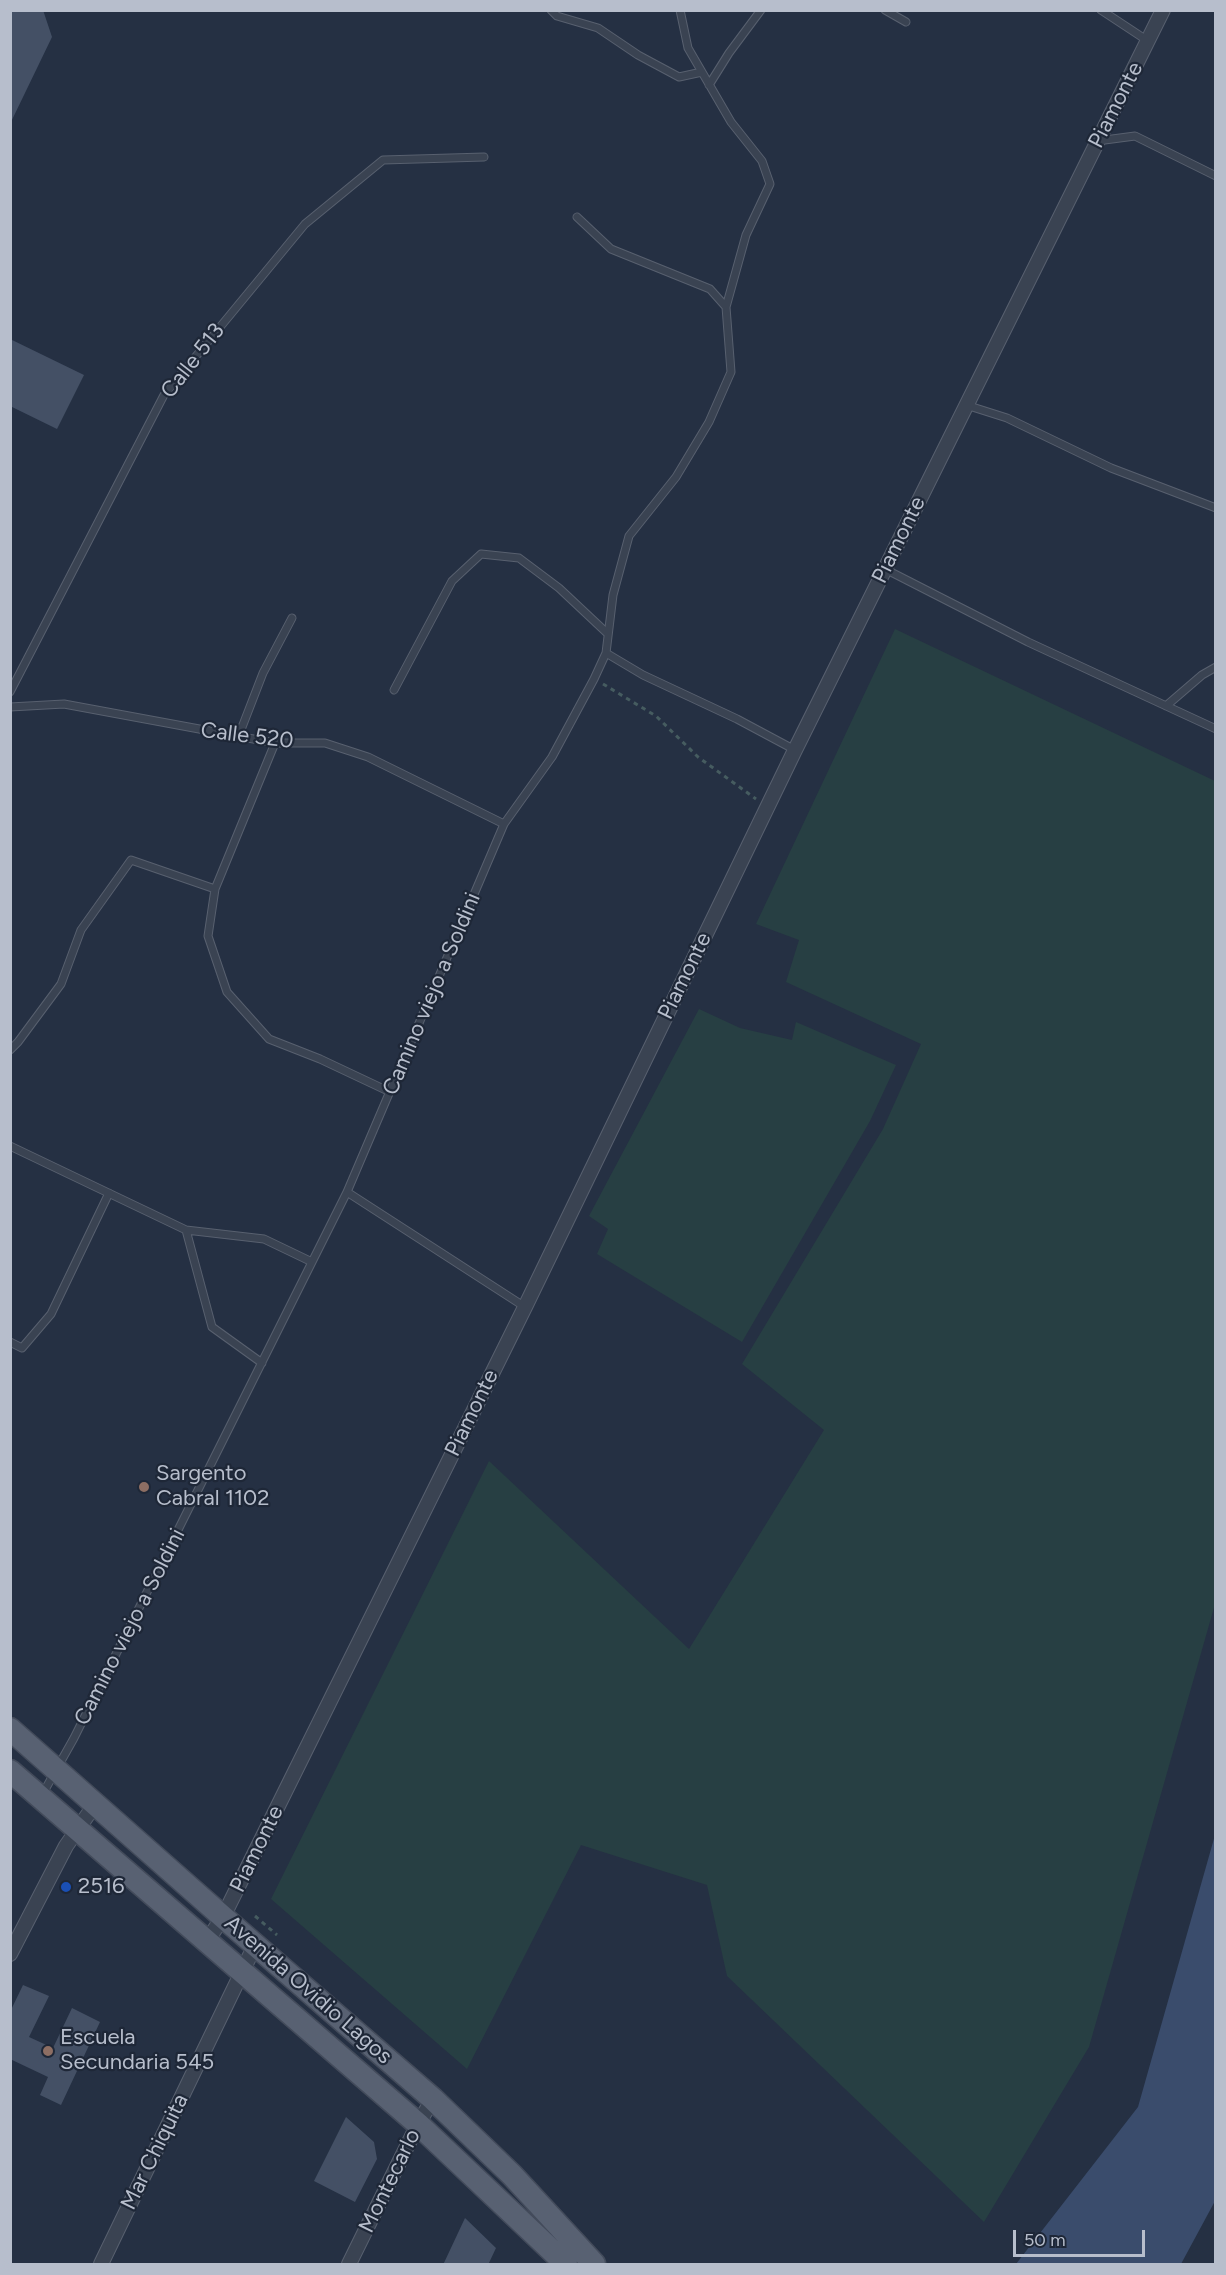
<!DOCTYPE html>
<style>
body{margin:0}
#map{position:relative;width:1226px;height:2275px;overflow:hidden;background:#253043;font-family:Figtree,sans-serif}
canvas{display:block}
.frame{position:absolute;inset:0;border:12px solid #b7becc;pointer-events:none}
.scale{position:absolute;left:1013px;top:2230px;width:132px;height:27px;box-sizing:border-box;border:3px solid #b7becc;border-top:0;padding-left:8px;font-size:18px;line-height:21px;white-space:nowrap;color:#b7becc;-webkit-text-stroke:4px #1e2737;paint-order:stroke}
</style>
<div id="map">
<canvas width="1226" height="2275"></canvas>
<div class="frame"></div>
<div class="scale">50 m</div>
</div>
<script>
const ctx = document.querySelector('canvas').getContext('2d');
ctx.lineJoin = 'round';
function fill(path, color) {
  ctx.fillStyle = color;
  ctx.fill(path, 'evenodd');
}
function poly(rows) {
  const path = new Path2D();
  for (const r of rows) {
    path.moveTo(r[0], r[1]);
    for (let i = 2; i < r.length; i += 2) path.lineTo(r[i], r[i + 1]);
  }
  return path;
}
function trace(path, color, width, dash) {
  ctx.strokeStyle = color;
  ctx.lineWidth = width;
  ctx.lineCap = dash ? 'butt' : 'round';
  ctx.setLineDash(dash || []);
  ctx.stroke(path);
}
function label(font, color, halo, rows, align = 'center') {
  ctx.font = font + ' Figtree,sans-serif';
  ctx.lineWidth = 4.5;
  ctx.setLineDash([]);
  ctx.textBaseline = 'middle';
  ctx.strokeStyle = halo;
  ctx.fillStyle = color;
  for (const [text, x, y, turn = 0] of rows) {
    ctx.save();
    ctx.translate(x, y);
    ctx.rotate((+turn || 0) * Math.PI / 180);
    ctx.textAlign = isNaN(turn) ? turn : align;
    if (halo) ctx.strokeText(text, 0, 0);
    ctx.fillText(text, 0, 0);
    ctx.restore();
  }
}
const green = poly([
 [895,629,1215,781,1215,1604,1089,2047,984,2222,727,1976,707,1885,581,1845,467,2069,271,1899,489,1461,689,1649,824,1430,742,1364,883,1129,921,1044,786,982,799,940,756,924],
 [699,1009,740,1028,792,1040,796,1022,896,1065,870,1121,742,1342,597,1254,608,1229,589,1216]
]);
const water = poly([
 [1215,1835,1215,2201,1181,2264,1016,2264,1138,2107]
]);
const building = poly([
 [10,10,43,10,52,37,10,124],
 [10,339,84,375,57,429,10,406],
 [23,1985,49,1996,29,2037,53,2048,72,2008,100,2022,61,2105,40,2095,48,2077,10,2059,10,2012],
 [346,2117,374,2142,377,2159,355,2202,314,2181],
 [465,2218,496,2248,488,2265,443,2265]
]);
const path = poly([
 [603,684,656,716,698,757,756,799],
 [255,1916,277,1935]
]);
const lane = poly([
 [551,10,557,16,598,28,638,55,679,77,702,72],
 [885,10,906,22],
 [1101,10,1148,41],
 [709,85,729,53,761,10],
 [1097,141,1135,136,1216,176],
 [577,217,611,249,710,289,726,307],
 [966,405,1007,418,1111,468,1216,508],
 [885,569,1028,642,1216,729],
 [606,653,643,675,737,719,795,750],
 [394,690,452,581,481,554,519,558,559,588,608,634],
 [10,692,164,395,305,224,383,160,484,157],
 [1166,706,1202,675,1216,667],
 [10,707,64,704,275,743,325,743,368,757,504,824],
 [239,735,263,673,292,618],
 [275,743,215,889,208,936,227,992,269,1039,320,1059,390,1092],
 [10,1050,18,1042,61,984,81,930,131,860,215,889],
 [10,1146,186,1230,212,1327,262,1363],
 [347,1192,525,1307],
 [186,1230,264,1239,312,1262],
 [10,1342,22,1348,51,1314,109,1193],
 [42,1795,74,1738,347,1192,504,824,552,757,594,679,606,653,613,595,629,536,676,477,709,422,731,372,726,307,746,235,770,184,762,161,731,122,688,48,680,10]
]);
const street = poly([
 [207,1941,223,1917,525,1307,795,750,1163,10],
 [10,1954,66,1846,96,1803],
 [101,2264,256,1943],
 [349,2264,418,2124,433,2099]
]);
const primary = poly([
 [10,1729,223,1917,433,2099,512,2175,594,2264],
 [10,1771,418,2124,566,2264]
]);
const markers = [
 [144,1487,6,"#8d6e63"],
 [66,1887,6,"#1a4fb4"],
 [48,2051,6,"#8d6e63"]
];
const streetNames = [
 ["Piamonte",1116,105,-63],
 ["Calle 513",193,361,-52],
 ["Piamonte",899,540,-64],
 ["Calle 520",247,736,7],
 ["Piamonte",685,976,-64],
 ["Camino viejo a Soldini",432,994,-67],
 ["Piamonte",472,1413,-64],
 ["Camino viejo a Soldini",130,1627,-63],
 ["Piamonte",257,1849,-64],
 ["Avenida Ovidio Lagos",308,1990,41],
 ["Mar Chiquita",155,2152,-64],
 ["Montecarlo",390,2181,-64]
];
const poiNames = [
 ["Sargento",156,1474],
 ["Cabral 1102",156,1499],
 ["2516",78,1887],
 ["Escuela",60,2038],
 ["Secundaria 545",60,2063]
];
fill(green, '#273f43');
fill(water, '#3a4c6c');
fill(building, '#445065');
trace(lane, '#58606f', 9);
trace(street, '#58606f', 16);
trace(primary, '#434b5b', 25);
trace(path, '#465c60', 3, [4.5, 4.5]);
trace(lane, '#3a4352', 7);
trace(street, '#3a4352', 14);
trace(primary, '#586172', 22);
for (const [x, y, r, color] of markers) {
  const dot = new Path2D();
  dot.arc(x, y, r, 0, 2 * Math.PI);
  ctx.fillStyle = color;
  ctx.fill(dot);
  trace(dot, '#1e2737', 2);
}
label('22px', '#b7becc', '#1e2737', streetNames);
label('22px', '#b7becc', '#1e2737', poiNames, 'left');
</script>
